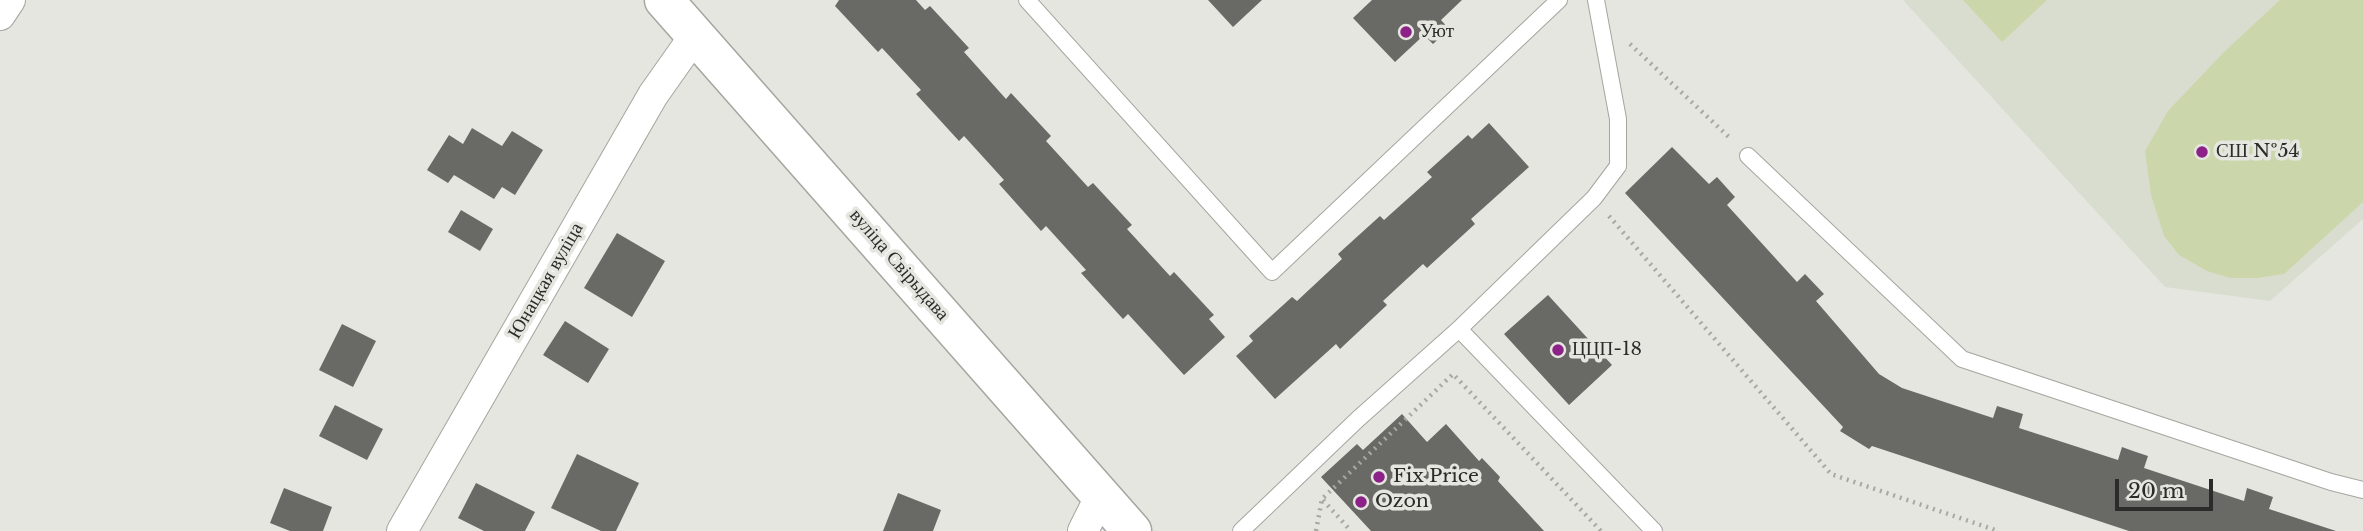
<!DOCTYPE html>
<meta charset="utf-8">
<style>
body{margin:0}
#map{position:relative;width:2363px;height:531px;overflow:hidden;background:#e4e6df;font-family:"Libre Baskerville",serif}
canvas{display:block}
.scale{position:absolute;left:2115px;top:479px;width:98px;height:32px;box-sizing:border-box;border:4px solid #2b2c29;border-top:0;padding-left:9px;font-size:21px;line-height:24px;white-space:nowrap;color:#2b2c29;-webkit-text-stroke:5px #e4e6df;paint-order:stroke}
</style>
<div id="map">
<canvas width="2363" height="531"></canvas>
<div class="scale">20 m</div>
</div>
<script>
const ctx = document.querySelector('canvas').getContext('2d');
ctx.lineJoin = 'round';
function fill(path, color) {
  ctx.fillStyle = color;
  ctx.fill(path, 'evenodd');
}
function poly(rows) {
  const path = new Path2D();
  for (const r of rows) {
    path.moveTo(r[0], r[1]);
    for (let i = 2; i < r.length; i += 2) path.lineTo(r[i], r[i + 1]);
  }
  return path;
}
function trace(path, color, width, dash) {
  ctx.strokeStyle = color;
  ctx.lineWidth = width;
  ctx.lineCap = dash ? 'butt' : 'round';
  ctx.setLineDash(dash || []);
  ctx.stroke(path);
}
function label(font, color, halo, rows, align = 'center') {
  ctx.font = font + ' "Libre Baskerville",serif';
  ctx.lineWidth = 7;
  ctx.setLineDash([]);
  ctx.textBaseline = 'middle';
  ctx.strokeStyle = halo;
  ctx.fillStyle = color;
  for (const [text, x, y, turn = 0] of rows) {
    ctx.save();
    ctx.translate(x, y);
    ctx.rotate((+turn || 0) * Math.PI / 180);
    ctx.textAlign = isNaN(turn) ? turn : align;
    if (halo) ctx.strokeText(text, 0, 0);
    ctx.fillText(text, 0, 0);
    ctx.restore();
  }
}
const built = poly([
 [1903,0,2363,0,2363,219,2270,301,2165,287]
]);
const green = poly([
 [1963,0,2047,0,2002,42],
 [2280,0,2363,0,2363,202,2284,274,2257,278,2230,278,2207,271,2179,255,2164,236,2151,195,2145,151,2168,111,2224,52]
]);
const building = poly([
 [839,0,916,0,925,10,930,6,969,48,964,52,1006,99,1011,93,1051,136,1046,141,1088,187,1093,183,1132,225,1127,229,1170,276,1174,272,1214,315,1209,319,1225,337,1184,375,1128,314,1123,319,1081,273,1086,270,1046,226,1041,231,999,184,1004,180,964,136,959,141,916,94,921,90,882,48,878,52,835,6],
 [1208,0,1262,0,1233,27],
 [1372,0,1462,0,1441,20,1449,29,1433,44,1424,35,1395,62,1353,18],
 [1489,123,1529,167,1471,219,1475,224,1427,268,1423,264,1383,301,1387,305,1340,349,1336,344,1275,399,1236,356,1253,341,1249,336,1292,297,1297,301,1342,259,1338,254,1380,216,1384,220,1432,177,1427,172,1468,135,1472,139],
 [472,128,502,146,512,131,543,150,515,195,502,187,494,199,454,175,448,183,427,170,449,135,463,144],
 [1672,147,1709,184,1717,177,1735,197,1727,205,1797,282,1805,274,1824,294,1816,301,1879,374,1902,388,1993,418,1997,406,2023,414,2019,428,2118,460,2122,447,2133,451,2148,456,2144,468,2244,501,2247,488,2273,497,2269,509,2336,531,2129,531,1872,446,1869,449,1840,431,1843,427,1625,193],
 [461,210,493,229,480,251,448,232],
 [617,233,665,261,632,317,584,288],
 [1548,295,1612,365,1569,405,1504,334],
 [565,321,609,349,588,383,543,355],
 [342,324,376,341,353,387,319,370],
 [335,405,383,429,367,460,319,436],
 [1402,414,1427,442,1446,424,1479,461,1482,458,1500,477,1498,481,1544,531,1371,531,1321,477,1357,444,1363,450],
 [577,454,639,483,616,531,601,531,551,508],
 [476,483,535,512,525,531,484,531,458,518],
 [284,488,332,507,323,531,290,531,270,523],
 [898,493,941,510,933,531,883,531]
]);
const path = poly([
 [1630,44,1731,139],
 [1609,216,1831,474,1998,531],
 [1323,500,1351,531],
 [1316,531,1322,499,1453,374,1601,531]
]);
const lane = poly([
 [1027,0,1272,272,1559,0],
 [1748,156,1962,359,2331,482,2363,490],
 [1459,329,1654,531],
 [1241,531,1358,419,1459,329,1594,198,1618,166,1618,119,1596,0]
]);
const street = poly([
 [0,15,10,0],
 [402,531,653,95,696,34],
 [1083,531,1101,495]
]);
const secondary = poly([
 [664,0,1132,531]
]);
const markers = [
 [1406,32,7,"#8c2287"],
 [2202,152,7,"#8c2287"],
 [1558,350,7,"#8c2287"],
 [1379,477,7,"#8c2287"],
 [1361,502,7,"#8c2287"]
];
const poiNames = [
 ["Уют",1420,32],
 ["СШ №54",2216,152],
 ["ЦЦП-18",1572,350],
 ["Fix Price",1393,477],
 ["Ozon",1375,502]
];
const streetNames = [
 ["вуліца Свірыдава",899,265,49],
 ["Юнацкая вуліца",546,281,-60]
];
fill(built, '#d9ddcf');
fill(green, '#cbd7aa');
fill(building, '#696a65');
trace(lane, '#a4a69f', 18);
trace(street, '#a4a69f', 32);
trace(secondary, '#a4a69f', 41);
trace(path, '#a7a9a3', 4.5, [2, 5]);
trace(lane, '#fff', 16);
trace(street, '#fff', 30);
trace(secondary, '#fff', 38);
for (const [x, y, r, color] of markers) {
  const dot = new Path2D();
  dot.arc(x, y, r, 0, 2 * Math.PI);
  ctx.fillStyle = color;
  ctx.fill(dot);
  trace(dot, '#e4e6df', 2.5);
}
label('19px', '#2b2c29', '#e4e6df', poiNames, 'left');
label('19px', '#2b2c29', '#e4e6df', streetNames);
</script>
